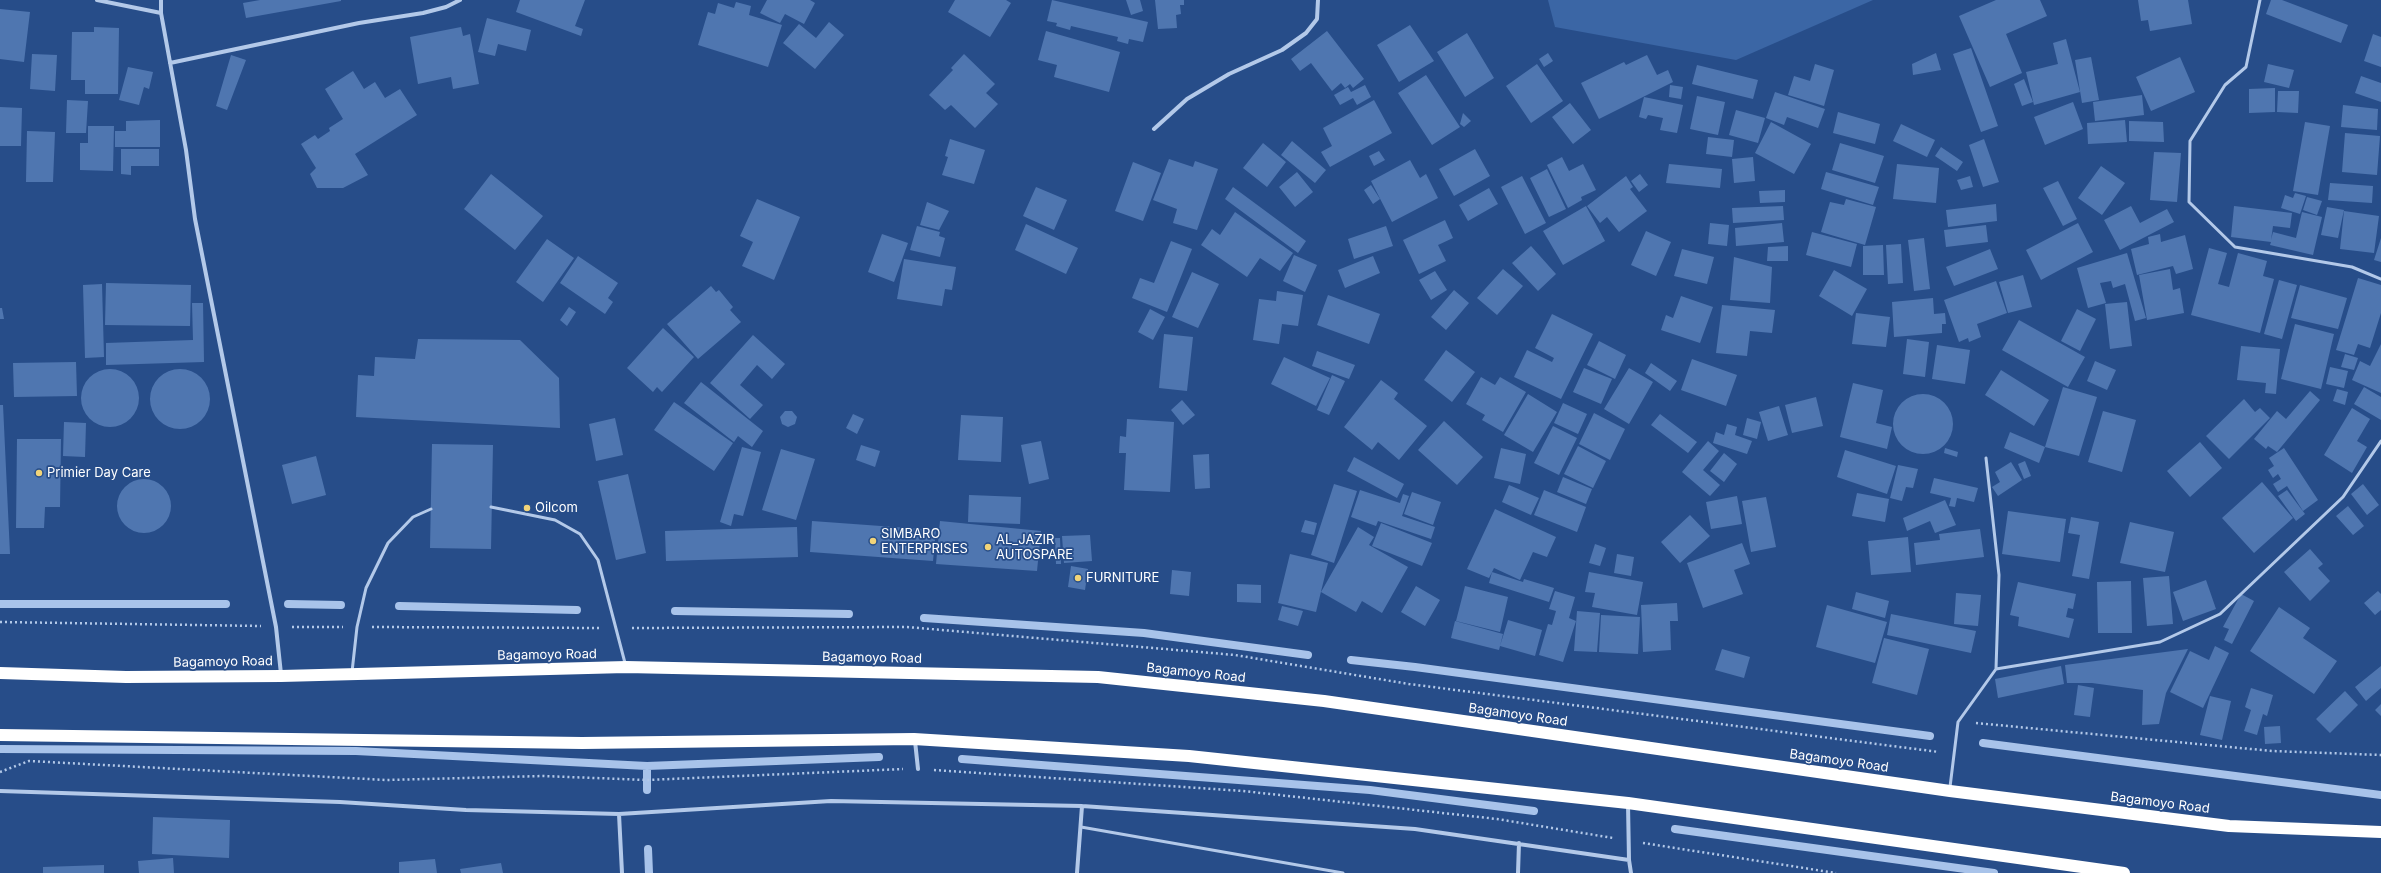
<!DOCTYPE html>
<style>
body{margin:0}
canvas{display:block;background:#274d89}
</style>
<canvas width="2381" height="873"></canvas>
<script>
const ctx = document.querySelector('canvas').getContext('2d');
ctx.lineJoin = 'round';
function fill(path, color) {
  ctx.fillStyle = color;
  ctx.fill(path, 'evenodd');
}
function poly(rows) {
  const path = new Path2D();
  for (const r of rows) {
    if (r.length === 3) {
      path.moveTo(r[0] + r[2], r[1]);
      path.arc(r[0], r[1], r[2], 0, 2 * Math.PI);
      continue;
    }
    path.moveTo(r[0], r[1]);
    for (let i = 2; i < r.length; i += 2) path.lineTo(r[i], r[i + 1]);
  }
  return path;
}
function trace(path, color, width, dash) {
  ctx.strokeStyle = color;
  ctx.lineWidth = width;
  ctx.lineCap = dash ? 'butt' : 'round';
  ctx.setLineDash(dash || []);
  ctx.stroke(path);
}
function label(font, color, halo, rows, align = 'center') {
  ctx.font = font + ' Inter,sans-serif';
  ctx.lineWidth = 3.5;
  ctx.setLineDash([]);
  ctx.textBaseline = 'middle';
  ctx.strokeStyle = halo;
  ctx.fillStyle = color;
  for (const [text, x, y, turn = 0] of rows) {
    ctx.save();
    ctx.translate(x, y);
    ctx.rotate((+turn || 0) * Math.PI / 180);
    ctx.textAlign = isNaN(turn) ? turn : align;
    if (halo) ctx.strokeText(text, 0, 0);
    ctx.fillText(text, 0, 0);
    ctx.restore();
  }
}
const green = poly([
 [1548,0,1873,0,1736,60,1555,27]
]);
const stream = poly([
 [0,604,226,604],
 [288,604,341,605],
 [399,606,577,610],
 [675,611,849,614],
 [924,618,1144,633,1308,655],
 [1351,660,1415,667,1930,736],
 [1983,743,2381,795],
 [0,749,356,751,647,766,879,757],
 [962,759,1370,790,1534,811],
 [647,766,647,790],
 [1675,829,1994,873],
 [648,849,649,873]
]);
const building = poly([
 [260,0,341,0,341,1,246,18,243,3],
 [520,0,585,0,575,26,583,29,581,36,516,12],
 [767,0,810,0,815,3,804,24,785,14,780,23,760,13],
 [955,0,1006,0,1011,3,990,37,948,12],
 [1052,0,1148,22,1143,42,1129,39,1128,44,1117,41,1118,37,1071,26,1070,30,1056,26,1057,23,1047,21],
 [1126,0,1140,0,1143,11,1131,15],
 [1155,0,1184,0,1184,5,1180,5,1181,14,1176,15,1177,28,1158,29],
 [1996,0,2040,0,2047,16,2006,34,2022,73,1990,87,1959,16],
 [2138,0,2188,0,2192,24,2150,31,2148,20,2141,21],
 [2271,0,2282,0,2348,25,2341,43,2266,14],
 [736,2,751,6,749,15,782,25,768,67,698,45,708,12,715,14,718,3,734,8],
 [0,9,30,12,24,62,0,59],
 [487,18,531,30,526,51,498,44,495,56,478,52],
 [829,22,844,35,815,69,783,43,799,24,816,38],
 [1410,25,1434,61,1399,82,1377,45],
 [94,27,119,28,118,94,85,94,85,80,71,80,72,32,94,32],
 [461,27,463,36,470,34,479,84,453,89,451,77,418,84,410,37],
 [1046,31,1120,52,1109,92,1054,77,1057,65,1038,60],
 [1327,31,1364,79,1353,88,1350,84,1345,88,1341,83,1332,91,1311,63,1300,71,1291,59],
 [1467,33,1494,78,1465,97,1437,52],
 [2373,34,2381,37,2381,67,2364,61],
 [2066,39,2080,92,2034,105,2026,72,2058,64,2053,43],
 [1971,48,1998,126,1981,132,1953,54],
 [1548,53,1553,61,1544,67,1539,59],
 [1936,53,1941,70,1913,75,1912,64],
 [32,54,57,55,55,91,30,89],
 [964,54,995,84,986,93,998,104,975,128,951,105,945,110,929,95,953,70,951,68],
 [231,55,246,60,227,110,216,106],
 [1647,55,1657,75,1668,70,1673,82,1599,119,1581,83,1624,62,1626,65],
 [2091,57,2099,100,2082,103,2075,60],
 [2180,57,2195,92,2151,111,2136,77],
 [1537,64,1563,101,1531,123,1506,86],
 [1815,64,1834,70,1824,106,1788,95,1794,76,1810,81],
 [2268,64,2294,70,2289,88,2264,82],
 [1697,65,1758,80,1753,99,1692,84],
 [128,67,153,72,149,89,144,87,139,105,119,100],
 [353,71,364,89,375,82,385,98,400,89,417,115,355,154,368,175,343,188,317,188,310,174,316,168,301,144,315,135,318,139,330,131,329,128,343,119,325,89],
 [1426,75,1460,127,1432,145,1398,93],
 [2361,76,2381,83,2381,102,2355,93],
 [2024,79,2033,102,2022,106,2014,84],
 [1365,85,1371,97,1357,105,1353,98,1340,105,1334,95,1348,87,1351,92],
 [1670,85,1683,87,1681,99,1669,97],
 [2275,88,2275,112,2249,113,2249,89],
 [2278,91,2299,91,2298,113,2277,112],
 [1775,92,1825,109,1818,128,1787,117,1784,125,1766,118],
 [2142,95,2144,115,2095,121,2093,102],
 [1697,96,1725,102,1718,135,1690,129],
 [1644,97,1683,105,1677,133,1660,130,1663,118,1648,115,1646,119,1639,117],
 [67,100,88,101,86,133,66,133],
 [1374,100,1392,133,1330,167,1321,152,1332,146,1323,128],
 [2073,102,2083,129,2045,145,2034,117],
 [1570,103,1591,130,1573,144,1552,117],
 [2343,105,2378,109,2377,130,2341,127],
 [0,107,22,108,21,146,0,146],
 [1736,110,1765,118,1758,143,1729,135],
 [1838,112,1880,124,1875,144,1833,133],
 [1463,113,1471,121,1464,127,1460,124],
 [160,120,160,147,115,147,115,131,126,131,126,121],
 [2125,120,2127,142,2088,144,2087,123],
 [2129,121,2163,122,2164,142,2129,141],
 [1771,122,1811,144,1794,174,1755,153],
 [2305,122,2330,126,2318,195,2293,191],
 [1901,124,1935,140,1927,157,1893,141],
 [88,126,114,126,113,171,80,170,80,143,88,143],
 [27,131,55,132,53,182,26,182],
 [2345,133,2380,136,2377,175,2342,172],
 [1708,137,1734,140,1732,157,1706,154],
 [950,139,985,150,974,184,942,175,948,157,945,156],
 [1984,139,1999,182,1983,187,1969,145],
 [1292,141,1326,170,1315,183,1281,155],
 [1263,143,1286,162,1267,187,1243,168],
 [1840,143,1884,156,1875,183,1832,170],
 [1941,147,1963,162,1957,171,1935,156],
 [121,149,159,149,159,166,131,166,131,175,121,174],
 [1475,149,1490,176,1454,196,1439,169],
 [1379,151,1385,160,1374,166,1369,156],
 [2154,152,2181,153,2177,202,2150,200],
 [1562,157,1569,171,1583,164,1596,190,1581,197,1582,200,1568,208,1547,165],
 [1753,157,1755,181,1734,183,1732,159],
 [1169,159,1193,167,1195,161,1218,169,1197,230,1173,223,1177,209,1153,200],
 [1410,160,1420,178,1426,174,1438,198,1392,222,1371,181],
 [1133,162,1161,173,1143,221,1115,211],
 [1669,164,1722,169,1720,188,1666,183],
 [1897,164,1939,168,1936,203,1893,199],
 [2101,166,2125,183,2102,215,2078,198],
 [1547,169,1566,209,1549,217,1530,178],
 [1297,172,1313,192,1295,207,1279,187],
 [1826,172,1879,187,1873,205,1821,189],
 [491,174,543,216,515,250,464,209],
 [1640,174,1648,185,1639,192,1631,181],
 [1522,176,1546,223,1525,234,1501,187],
 [1626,176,1633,187,1630,189,1647,211,1619,232,1607,217,1600,223,1587,206],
 [1970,176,1973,187,1961,190,1957,180],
 [2058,181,2077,219,2063,226,2043,188],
 [2330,183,2373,186,2372,203,2328,200],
 [1371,185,1380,199,1373,204,1364,190],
 [1036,187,1067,200,1054,230,1023,216],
 [1233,187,1306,241,1298,253,1225,199],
 [1489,188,1498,204,1468,221,1459,205],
 [1785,190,1785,202,1760,203,1759,191],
 [2295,193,2306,196,2300,214,2281,208,2285,195,2293,198],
 [2307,197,2322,201,2317,215,2303,210],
 [757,199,800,217,774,280,742,266,753,242,740,236],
 [1846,199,1876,207,1865,245,1821,232,1830,202,1844,205],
 [927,202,949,211,939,230,920,225],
 [1996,204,1997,221,1948,227,1946,210],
 [1586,206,1605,241,1563,265,1543,231],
 [1783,206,1784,220,1733,223,1732,208],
 [2131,206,2140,223,2167,209,2174,222,2120,250,2104,220],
 [2234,206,2292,213,2290,228,2273,226,2271,240,2273,232,2296,238,2302,212,2322,217,2313,255,2270,245,2271,242,2231,237],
 [2327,207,2344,210,2338,238,2321,235],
 [2344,211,2379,216,2374,253,2340,249],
 [1235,212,1293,253,1280,271,1260,258,1247,277,1201,245,1212,229,1220,235],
 [1445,220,1453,238,1438,245,1446,261,1419,274,1403,240],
 [1710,223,1729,225,1727,246,1708,244],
 [1782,223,1784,242,1736,246,1735,228],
 [2078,223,2093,252,2041,280,2026,250],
 [1026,224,1078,248,1066,274,1015,250],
 [1986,225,1988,242,1946,247,1944,230],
 [917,226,940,232,939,236,945,238,940,257,910,250],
 [1386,226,1393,246,1354,259,1348,239],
 [1646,231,1671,242,1656,276,1631,265],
 [1812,232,1857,244,1851,267,1806,255],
 [882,234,908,243,894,282,868,272],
 [2160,234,2161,242,2185,235,2193,269,2176,274,2173,266,2137,275,2131,249,2149,244,2148,237],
 [1924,238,1930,289,1914,291,1908,240],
 [2381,238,2381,262,2374,260],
 [547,239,574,258,543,302,516,282],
 [1171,241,1192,249,1167,312,1132,298,1140,278,1154,283],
 [1901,244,1903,283,1888,284,1886,245],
 [1883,245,1884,275,1863,275,1863,246],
 [1531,246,1556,274,1538,291,1512,263],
 [1788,246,1788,261,1767,261,1768,247],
 [2209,248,2227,253,2218,284,2229,287,2238,253,2267,261,2263,276,2274,279,2260,333,2191,315],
 [1682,249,1714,257,1707,284,1674,276],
 [1990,249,1998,269,1954,286,1946,267],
 [2127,253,2146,318,2135,321,2125,284,2113,288,2111,281,2100,283,2106,303,2088,308,2077,268],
 [1294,255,1317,265,1305,292,1283,281],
 [578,256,618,283,608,298,613,302,605,314,560,283],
 [1373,256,1380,273,1345,288,1338,270],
 [1734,257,1772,267,1770,303,1730,300],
 [904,259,956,267,952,290,945,289,942,306,897,299],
 [1503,269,1523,286,1497,315,1477,298],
 [2170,269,2173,290,2180,288,2184,313,2147,320,2139,275],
 [1834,270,1867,289,1852,316,1819,296],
 [1435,271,1447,290,1431,300,1419,280],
 [1192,272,1219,284,1198,328,1172,317],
 [2023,275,2032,307,2008,313,1999,282],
 [2358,278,2381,285,2381,313,2370,348,2358,344,2354,355,2336,350],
 [2279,280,2297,285,2282,339,2264,334],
 [1996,281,2007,313,1977,324,1981,337,1969,342,1968,338,1959,342,1944,300],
 [106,283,191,285,190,326,105,325],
 [102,284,104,357,85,358,83,285],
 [2300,285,2347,298,2338,329,2291,318],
 [711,286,716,292,719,290,733,307,730,310,741,322,698,359,667,324],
 [1454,290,1469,303,1446,330,1431,317],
 [1277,291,1303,295,1298,326,1282,324,1279,344,1253,340,1259,299,1276,301],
 [1328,295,1380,314,1369,344,1317,325],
 [1681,296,1713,307,1700,343,1661,330,1666,315,1673,318],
 [1933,298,1934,314,1945,313,1946,324,1942,324,1942,333,1894,337,1892,302],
 [2127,302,2132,346,2110,349,2105,304],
 [192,303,203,303,204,362,106,365,106,343,193,340],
 [1722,305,1775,310,1772,333,1750,331,1747,356,1716,353],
 [569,307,576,312,567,326,560,320],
 [0,308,2,308,4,319,0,319],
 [1150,309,1165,317,1153,340,1138,332],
 [2077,309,2096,319,2080,351,2061,341],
 [1856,313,1890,317,1886,347,1852,344],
 [1552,314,1593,334,1561,399,1514,377,1527,350,1552,362,1554,358,1535,348],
 [2019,320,2085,357,2068,387,2002,350],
 [2295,324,2334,334,2321,389,2281,379],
 [663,328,694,357,662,392,657,387,653,392,627,368],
 [1164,334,1193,337,1187,391,1159,388],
 [753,335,785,364,772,379,757,365,740,385,763,405,750,419,710,383],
 [418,339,520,340,559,378,560,428,356,417,358,375,374,376,375,357,415,359],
 [1907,339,1929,342,1925,377,1903,374],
 [1599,341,1626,355,1615,379,1587,365],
 [2381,344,2381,393,2352,380,2360,361,2370,366],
 [1937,345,1970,350,1965,384,1932,379],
 [2241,346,2280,349,2276,394,2265,393,2266,383,2237,380],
 [1446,350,1475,372,1452,402,1424,380],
 [1317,351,1355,365,1349,379,1312,366],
 [2345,354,2358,358,2354,370,2341,367],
 [1284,357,1330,378,1316,406,1271,384],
 [1692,359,1737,375,1726,406,1681,390],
 [2095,361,2116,370,2107,390,2087,381],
 [76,362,77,396,14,397,13,363],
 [1651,363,1677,381,1670,391,1645,373],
 [2330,367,2348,371,2344,388,2326,384],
 [1584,368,1612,379,1601,404,1573,392],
 [1629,368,1653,382,1629,424,1604,409],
 [180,399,30],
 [110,398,29],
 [2001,370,2049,400,2034,426,1985,395],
 [1332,375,1345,381,1329,415,1317,410],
 [1481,377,1495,385,1500,377,1526,392,1503,432,1482,420,1485,415,1466,404],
 [1381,380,1398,393,1394,399,1427,426,1399,460,1378,442,1372,450,1344,427],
 [701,382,763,431,752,447,738,436,734,442,684,403],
 [1853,383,1883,390,1876,423,1892,427,1887,449,1840,437],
 [2063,387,2097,397,2079,456,2045,447,2039,463,2004,448,2010,432,2045,447],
 [2364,387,2381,397,2381,420,2354,404],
 [2337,389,2348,392,2345,405,2333,401],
 [2310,391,2320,400,2277,452,2268,446,2266,449,2254,439,2277,411,2286,419],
 [1923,424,30],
 [1528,394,1557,412,1533,452,1504,435],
 [1816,397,1823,426,1792,433,1785,405],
 [2244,399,2255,412,2260,408,2270,418,2229,459,2206,436],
 [1182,400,1195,415,1183,425,1171,410],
 [674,402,733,443,714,471,654,430],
 [1563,403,1587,414,1578,434,1554,423],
 [0,405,3,405,10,554,0,554],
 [1779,406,1788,435,1768,441,1759,412],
 [2352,408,2370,419,2357,441,2367,447,2352,473,2324,455],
 [785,411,792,411,797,417,795,424,788,427,782,424,780,417],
 [2103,411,2136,420,2122,472,2088,462],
 [1594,413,1625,429,1610,460,1579,444],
 [853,414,864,419,857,434,846,428],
 [1660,414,1697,442,1688,453,1651,425],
 [961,415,1003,417,1001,462,958,460],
 [615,418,623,455,596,461,589,424],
 [1747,418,1761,422,1757,439,1743,435],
 [1127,419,1174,422,1170,492,1124,490,1126,453,1119,453,1120,436,1126,437],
 [1444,421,1483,457,1457,485,1418,450],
 [64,422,86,423,85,457,63,456],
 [1727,424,1737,427,1735,435,1752,441,1747,454,1713,443,1716,432,1724,435],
 [1553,426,1577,438,1559,475,1534,463],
 [17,439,61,439,60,507,45,507,44,528,16,528],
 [1041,441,1049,479,1029,484,1021,445],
 [1708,441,1719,451,1703,470,1720,485,1710,496,1682,472],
 [2200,442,2222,468,2190,497,2167,471],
 [432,444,493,445,491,549,430,548],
 [861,445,880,451,875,467,856,460],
 [1578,446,1606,461,1593,488,1564,474],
 [742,447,761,452,743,516,734,514,731,526,720,522],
 [1501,448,1526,454,1520,484,1494,478],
 [1945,448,1958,452,1957,457,1944,453],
 [2284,448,2318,500,2303,511,2287,486,2278,492,2273,484,2281,479,2278,474,2273,478,2268,470,2274,466,2269,458],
 [781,449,815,459,796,520,762,510],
 [1845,450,1896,466,1887,494,1837,477],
 [1724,453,1737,464,1724,482,1710,471],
 [1209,454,1210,488,1195,489,1193,455],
 [316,456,326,495,292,504,282,465],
 [1354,457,1404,484,1397,498,1347,471],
 [2025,461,2031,476,2024,479,2018,464],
 [2011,462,2022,480,1998,496,1992,487,2000,482,1995,472],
 [1898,465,1918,469,1913,488,1906,487,1902,501,1890,498],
 [628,474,646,553,616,560,598,481],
 [1563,477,1592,489,1586,504,1557,492],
 [1934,478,1978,488,1974,502,1957,498,1955,507,1949,506,1951,498,1930,493],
 [144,506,27],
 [2262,482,2293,518,2254,553,2222,518],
 [1334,484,1357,491,1334,563,1311,555],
 [2363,484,2379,505,2367,515,2351,494],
 [1509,485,1539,498,1531,515,1502,502],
 [1360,490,1400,503,1403,494,1409,496,1402,516,1435,527,1431,539,1378,521,1376,526,1351,517],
 [1544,490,1586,507,1577,532,1534,515],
 [2287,490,2305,514,2296,521,2278,496],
 [1412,492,1441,502,1433,525,1404,514],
 [1857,493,1889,499,1885,522,1852,516],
 [969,495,1021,497,1020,524,968,522],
 [1737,496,1742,524,1711,529,1706,502],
 [1766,497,1776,547,1751,552,1742,501],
 [1945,500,1956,525,1935,533,1930,521,1907,531,1903,518],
 [2348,506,2364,526,2353,535,2336,516],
 [1495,509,1556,537,1547,557,1533,552,1520,580,1494,568,1489,578,1467,569],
 [2008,511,2066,519,2060,562,2002,554],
 [1690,515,1710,536,1680,563,1661,542],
 [2071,517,2099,522,2089,579,2072,576,2080,535,2068,533],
 [1305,520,1317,523,1314,535,1301,532],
 [812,521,936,530,933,561,810,552],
 [940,521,1041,531,1037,571,936,564],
 [2130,522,2174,532,2165,572,2120,563],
 [1381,523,1432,543,1422,566,1372,546],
 [797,527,798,557,666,561,665,531],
 [1358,527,1374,537,1369,545,1408,567,1382,613,1362,601,1356,612,1321,592],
 [1980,529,1984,557,1916,565,1914,543,1940,540,1939,534],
 [1090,535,1092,561,1064,563,1062,536],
 [1908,537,1911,572,1871,575,1868,541],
 [1055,538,1060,538,1061,564,1056,564],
 [1742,543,1750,564,1734,570,1743,594,1703,608,1687,563],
 [1595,544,1606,548,1600,566,1589,563],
 [2310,549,2323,564,2318,568,2330,581,2310,601,2284,572],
 [1290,554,1328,563,1316,612,1278,603],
 [1617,554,1634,557,1631,576,1614,573],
 [1071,566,1088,569,1085,590,1068,587],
 [1172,570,1191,572,1189,596,1170,594],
 [1492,572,1523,582,1524,579,1554,588,1549,602,1489,583],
 [1589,572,1643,582,1637,615,1592,607,1595,593,1585,592],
 [2169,576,2173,624,2147,626,2143,578],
 [2206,580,2216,609,2183,621,2173,592],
 [2131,581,2132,633,2098,633,2097,582],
 [2018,582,2076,594,2073,609,2068,608,2066,617,2074,619,2069,638,2018,626,2019,617,2010,615],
 [1237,584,1261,585,1261,603,1237,602],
 [1416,586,1440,600,1425,626,1401,612],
 [1465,586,1508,597,1500,632,1456,621],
 [1555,591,1575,597,1569,618,1576,621,1563,662,1539,655,1548,624,1552,625,1556,611,1549,609],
 [2378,591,2381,594,2381,610,2375,615,2364,603],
 [1856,592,1889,601,1885,618,1852,609],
 [1956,593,1981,595,1978,626,1954,624],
 [2241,594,2254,601,2232,644,2224,640,2229,629,2223,627],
 [1677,603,1678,621,1670,621,1671,650,1643,652,1641,605],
 [1827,605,1887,622,1875,663,1816,647],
 [1282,606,1303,611,1298,626,1278,620],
 [2279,607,2310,628,2303,638,2337,661,2314,694,2250,651],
 [1577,611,1600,613,1597,652,1574,651],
 [1891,614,1976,631,1971,653,1887,635],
 [1601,615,1640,617,1638,654,1599,652],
 [1508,620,1542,630,1535,656,1500,646],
 [1455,621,1503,634,1499,650,1451,638],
 [1884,638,1929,649,1917,695,1872,683],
 [2215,646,2229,653,2203,708,2170,692,2190,651,2209,660],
 [1722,649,1750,657,1744,678,1715,670],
 [2188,649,2166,693,2159,724,2142,725,2143,690,2092,683,2067,683,2065,665],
 [2061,666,2064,684,1998,698,1995,679],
 [2381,666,2381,688,2366,701,2355,687],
 [2078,685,2094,688,2090,717,2074,715],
 [2251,688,2273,695,2267,716,2263,714,2257,735,2244,731,2251,710,2245,707],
 [2345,691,2358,705,2330,733,2316,719],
 [2210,696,2231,701,2222,740,2200,735],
 [2381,704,2381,716,2375,710],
 [2280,726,2281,743,2265,744,2264,727],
 [153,817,230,820,229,858,152,854],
 [173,858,174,873,139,873,138,861],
 [435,859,437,873,399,873,399,862],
 [501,863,503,873,461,873,460,869],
 [104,865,104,873,43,873,43,867]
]);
const path = poly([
 [0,622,261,626],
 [292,627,343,627],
 [372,627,601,628],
 [632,628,907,627,1235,655,1409,684,1939,752],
 [1976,723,2272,751,2381,755],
 [934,770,1243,791,1497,819,1613,838],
 [0,772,29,761,386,780,543,776,647,780,903,769],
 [1643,843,1836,873]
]);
const lane = poly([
 [2260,0,2246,67,2225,85,2190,141,2189,202,2235,247,2352,267,2381,279],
 [491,507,555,520,580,534,598,560,625,663],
 [1996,669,2160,642,2220,614,2343,497,2381,441],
 [352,672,357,627,366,588,388,543,413,517,431,509],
 [1950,787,1958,722,1996,669,1999,575,1986,458],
 [1081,827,1343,873]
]);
const street = poly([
 [97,0,161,13],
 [161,0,161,13,186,150,195,219,276,627,281,674],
 [170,63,359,23,423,13,446,7,460,0],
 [1154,129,1187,99,1229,74,1282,50,1306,33,1317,19,1318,0],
 [915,741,918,769],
 [0,791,340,802,466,810,619,814,831,801,1082,806,1415,829,1629,860],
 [1628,804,1629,860,1631,873],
 [619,814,622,873],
 [1077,873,1082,806],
 [1518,873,1519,843]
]);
const highway = poly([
 [0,673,126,677,281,676,626,667,1098,677,1324,701,1950,791,2229,826,2381,832],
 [0,735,582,743,914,739,1189,756,1628,803,2124,873]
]);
const markers = [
 [39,473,4,"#f2d479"],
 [527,508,4,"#f2d479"],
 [873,541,4,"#f2d479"],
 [988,547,4,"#f2d479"],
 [1078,578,4,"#f2d479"]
];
const poiNames = [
 ["Primier Day Care",47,473],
 ["Oilcom",535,508],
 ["SIMBARO",881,534],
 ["ENTERPRISES",881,549],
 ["AL_JAZIR",996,540],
 ["AUTOSPARE",996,555],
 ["FURNITURE",1086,578]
];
const streetNames = [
 ["Bagamoyo Road",547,655,-1],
 ["Bagamoyo Road",872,658,1],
 ["Bagamoyo Road",223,662,-1],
 ["Bagamoyo Road",1196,673,6],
 ["Bagamoyo Road",1518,715,8],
 ["Bagamoyo Road",1839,761,8],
 ["Bagamoyo Road",2160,803,7]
];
fill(green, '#3b66a5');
trace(stream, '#a8c3ea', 8);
fill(building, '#4f76b0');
trace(path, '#b3c9e9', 2.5, [2, 3]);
trace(lane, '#b3c9e9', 3);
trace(street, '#b3c9e9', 4);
trace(highway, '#fff', 12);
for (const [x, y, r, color] of markers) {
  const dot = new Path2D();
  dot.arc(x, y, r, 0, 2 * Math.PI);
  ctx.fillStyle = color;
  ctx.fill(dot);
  trace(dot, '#274d89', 1.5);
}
label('13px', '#fff', '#274d89', poiNames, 'left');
label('13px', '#fff', '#274d89', streetNames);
</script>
